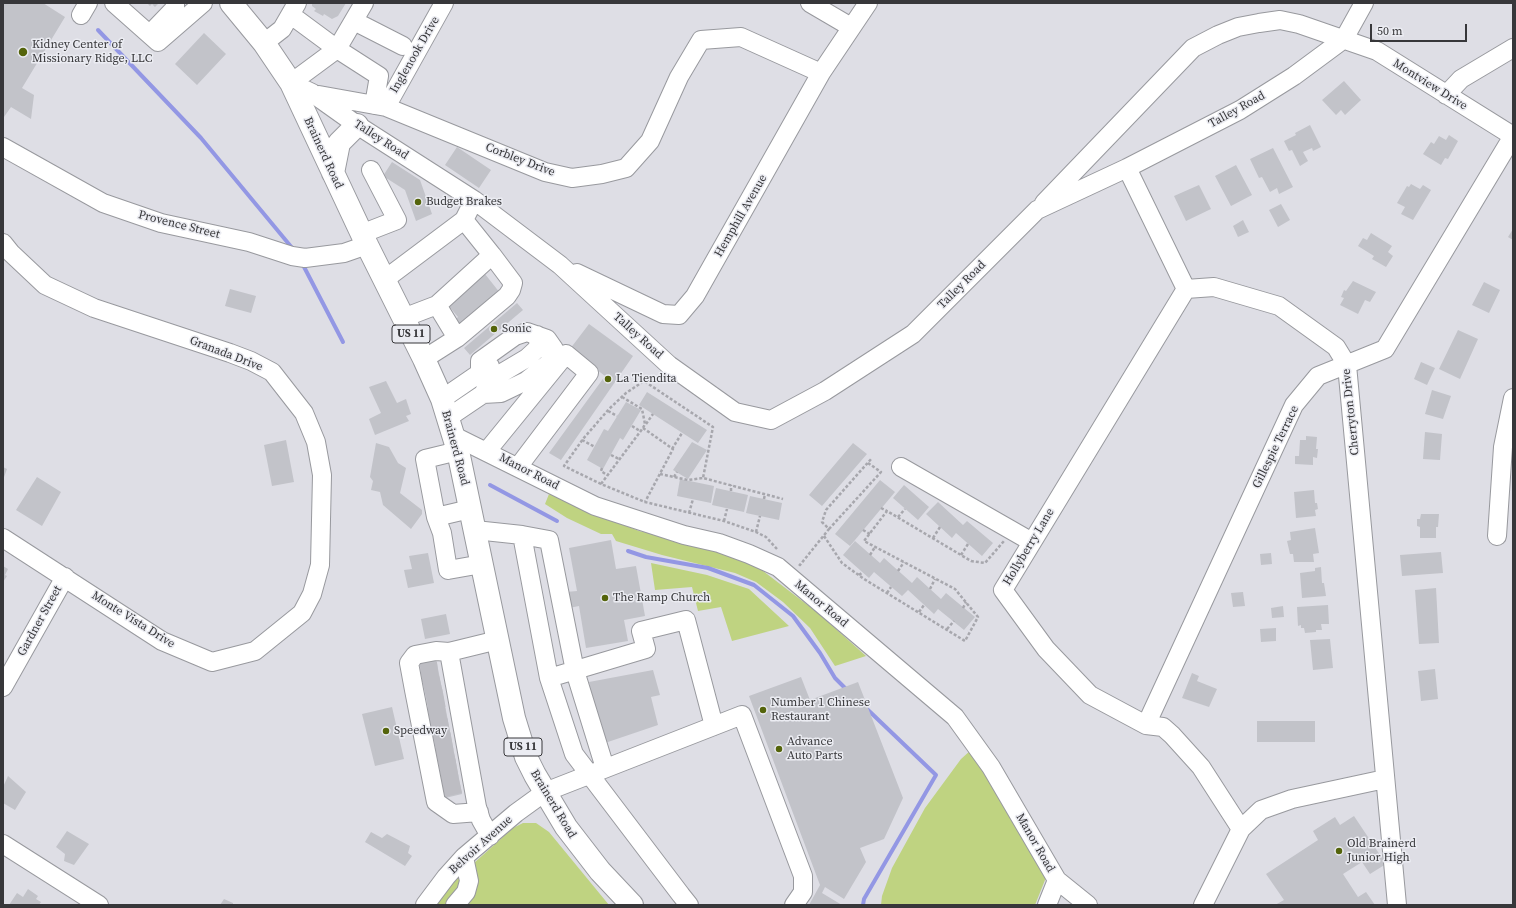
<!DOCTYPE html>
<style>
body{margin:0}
#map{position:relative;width:1516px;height:908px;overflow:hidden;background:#dedee5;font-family:"Source Serif 4",serif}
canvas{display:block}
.frame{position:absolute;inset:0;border:4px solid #37373a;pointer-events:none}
.scale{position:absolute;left:1370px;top:24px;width:97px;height:18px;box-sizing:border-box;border:2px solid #37373a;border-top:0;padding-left:5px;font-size:12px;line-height:14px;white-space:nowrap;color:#37373a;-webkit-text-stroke:3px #ebecf2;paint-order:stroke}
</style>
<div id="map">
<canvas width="1516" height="908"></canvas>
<div class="frame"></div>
<div class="scale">50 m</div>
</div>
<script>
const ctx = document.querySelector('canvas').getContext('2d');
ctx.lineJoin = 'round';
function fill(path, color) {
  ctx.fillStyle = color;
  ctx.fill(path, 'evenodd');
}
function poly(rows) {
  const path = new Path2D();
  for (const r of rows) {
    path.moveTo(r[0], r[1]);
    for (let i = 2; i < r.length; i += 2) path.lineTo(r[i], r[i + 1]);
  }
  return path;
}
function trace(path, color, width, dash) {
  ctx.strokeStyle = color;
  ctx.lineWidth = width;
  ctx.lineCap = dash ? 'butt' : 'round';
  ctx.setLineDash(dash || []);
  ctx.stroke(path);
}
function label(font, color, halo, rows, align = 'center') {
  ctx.font = font + ' "Source Serif 4",serif';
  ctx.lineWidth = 3;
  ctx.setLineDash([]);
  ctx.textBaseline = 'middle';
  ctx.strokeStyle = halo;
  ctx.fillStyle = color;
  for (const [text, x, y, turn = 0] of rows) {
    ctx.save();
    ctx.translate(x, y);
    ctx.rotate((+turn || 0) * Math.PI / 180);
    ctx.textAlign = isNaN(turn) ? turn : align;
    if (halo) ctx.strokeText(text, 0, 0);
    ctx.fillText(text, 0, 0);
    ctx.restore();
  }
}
const green = poly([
 [549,494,639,531,695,544,750,561,818,613,866,656,835,666,810,628,783,602,756,582,735,573,662,555,616,541,612,534,601,534,567,518,545,504],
 [651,563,707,575,749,589,789,626,732,641,721,607,698,611,692,587,655,590],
 [971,750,1047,875,1035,905,881,905,882,896,892,868,925,808,961,759],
 [523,823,536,823,549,832,609,905,460,905,474,863,513,828],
 [459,875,465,880,448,905,435,905]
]);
const stream = poly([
 [98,30,201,138,293,249],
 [302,263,343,342],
 [490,485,557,521],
 [628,551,646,557,708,568,754,585,793,616,820,653,835,678,847,690],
 [863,905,864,899,936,775,867,709]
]);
const building = poly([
 [3,3,43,3,65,17,22,88,34,95,31,119,11,107,4,117,3,116],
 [147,3,159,3,155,7,152,4,150,6],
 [312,3,346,3,338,16,332,19,324,14,323,16,314,11,316,9,312,6],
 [204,33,226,54,197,85,175,64],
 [1344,81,1361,100,1345,115,1341,110,1336,115,1322,100],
 [1310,125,1321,147,1313,151,1312,148,1303,152,1308,161,1300,166,1292,150,1289,151,1284,141,1296,135,1295,133],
 [1449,135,1458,141,1448,159,1445,158,1441,165,1423,154,1431,142,1434,144,1439,136,1446,140],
 [457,147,491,170,479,188,445,165],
 [1273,148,1293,187,1279,194,1277,188,1270,192,1262,177,1259,178,1250,159],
 [392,162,420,180,432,214,416,221,405,190,383,176],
 [1236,165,1252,195,1231,206,1215,176],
 [1411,184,1420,189,1423,185,1431,190,1413,220,1401,214,1405,207,1397,203,1407,186,1409,187],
 [1199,185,1211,209,1186,221,1174,196],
 [1281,204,1290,220,1278,227,1269,210],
 [1243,220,1249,232,1238,237,1233,226],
 [1513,229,1513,240,1508,237],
 [1371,233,1392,246,1388,252,1393,256,1386,267,1372,259,1374,256,1358,246,1363,238,1367,240],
 [485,274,500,293,457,329,452,323,458,317,448,305],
 [1353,281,1376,292,1370,302,1365,300,1358,314,1340,305,1344,298,1341,297,1344,290,1346,291],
 [1484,282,1500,290,1489,313,1472,305],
 [230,289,256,296,251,313,225,306],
 [517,303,523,310,470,355,464,348],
 [589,324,633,356,561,460,549,453,605,376,570,349],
 [1458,330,1478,339,1460,379,1439,369],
 [1421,362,1435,368,1427,385,1414,379],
 [386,381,397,403,406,399,411,414,406,416,409,421,375,435,369,419,381,413,369,387],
 [1432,390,1451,396,1443,419,1425,414],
 [647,392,707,430,698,443,639,405],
 [626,402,641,410,623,440,620,438,603,469,587,460,604,429,608,431],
 [1425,432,1442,434,1440,460,1423,459],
 [1306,436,1317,437,1316,449,1318,449,1317,458,1313,457,1313,465,1295,464,1295,456,1299,456,1300,440,1306,440],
 [286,440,294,482,272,486,264,445],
 [692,442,707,450,688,479,673,470],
 [376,443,389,447,398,463,406,468,400,493,422,510,422,514,411,529,383,505,380,492,371,490,373,481,370,477],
 [853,443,867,454,822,506,809,495],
 [3,467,7,469,3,480],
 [37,477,61,492,42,526,16,510],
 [680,479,714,486,711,503,677,496],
 [880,480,895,492,850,546,835,534],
 [904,485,929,507,918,520,893,498],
 [716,488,748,495,744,512,712,505],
 [1314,490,1315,503,1317,503,1318,509,1315,510,1316,516,1296,518,1294,492],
 [750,496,782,503,779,520,746,513],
 [938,502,963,525,967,521,993,543,982,556,956,533,952,538,926,514],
 [1421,514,1439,514,1438,527,1436,527,1436,538,1420,538,1420,527,1417,526,1417,519,1420,519],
 [1315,528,1319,553,1313,554,1314,562,1294,562,1293,554,1290,554,1287,541,1291,540,1290,532],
 [611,540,616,569,636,566,645,616,624,620,628,641,586,648,579,606,569,608,566,592,577,591,569,548],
 [855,541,880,563,884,558,912,583,917,577,941,599,946,593,975,617,964,630,938,609,934,614,908,590,902,596,874,572,869,578,843,555],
 [1441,552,1443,573,1402,576,1400,555],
 [428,553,434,583,408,588,404,570,412,569,409,556],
 [1271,553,1272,564,1261,565,1260,554],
 [3,566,8,569,5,575,7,576,3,582],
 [1321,567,1322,583,1324,583,1326,596,1302,598,1300,573,1315,571,1315,568],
 [1436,588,1439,643,1419,644,1415,590],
 [1243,592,1245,606,1233,607,1231,593],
 [1328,605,1329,624,1321,624,1322,630,1316,630,1316,632,1305,633,1304,628,1301,628,1301,625,1298,626,1297,607],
 [1283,606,1284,617,1272,618,1271,608],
 [446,614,450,634,425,639,421,619],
 [1276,628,1276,641,1261,642,1260,629],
 [1330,639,1333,668,1313,670,1310,640],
 [435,653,462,794,445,798,418,656],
 [1435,669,1438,699,1421,701,1418,671],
 [653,670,660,695,651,697,658,725,602,744,589,682],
 [1192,673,1199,676,1197,681,1217,689,1209,707,1182,698],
 [801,677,810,700,858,682,903,798,884,839,860,848,866,862,844,899,825,887,822,893,842,905,809,905,820,885,749,696],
 [392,707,404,759,375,766,362,714],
 [1257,721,1315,721,1315,742,1257,742],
 [8,776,26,792,15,810,3,803,3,787],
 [1354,816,1386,864,1370,874,1362,862,1343,874,1358,897,1366,892,1375,905,1275,905,1284,900,1266,874,1318,840,1313,831,1335,817,1340,825],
 [67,831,89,844,74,865,64,861,65,854,56,847],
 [371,832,382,838,387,834,410,846,408,853,412,856,405,866,365,842],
 [28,889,38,896,36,899,41,902,39,905,9,905,17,893,23,897],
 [224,899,233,903,233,905,220,905]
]);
const minorTunnel = poly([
 [421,673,438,671],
 [424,688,441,684],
 [427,701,444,698],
 [429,716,446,713],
 [432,730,449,727],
 [435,744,452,741],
 [437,757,454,753],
 [440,771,457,768],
 [443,788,460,784]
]);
const path = poly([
 [622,397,642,409,645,424,643,428],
 [608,411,617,416],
 [646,424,653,414],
 [632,426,640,431],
 [582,440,595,447],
 [672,449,682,433],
 [611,455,619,459],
 [602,468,601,471,607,475],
 [660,474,688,480,703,478],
 [674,477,677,472],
 [601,484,643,428,673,449,645,502],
 [731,491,731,485],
 [764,499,765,494],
 [881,508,887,511],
 [689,513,693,499],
 [898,517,905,509],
 [724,521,727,509],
 [829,529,881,472,868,463],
 [863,530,870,534],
 [756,532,760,516],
 [824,536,842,563,864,579,965,641,978,617,955,589,864,541,887,511,971,561,985,563,1004,541],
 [933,538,940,527],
 [777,549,766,537,756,532,724,521,645,502,601,484,564,466,583,439,609,409,626,393,644,381,713,427,703,478,783,499],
 [870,555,875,547],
 [961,555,968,544],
 [799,564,800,565,829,529,822,522,826,510,872,458],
 [898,571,904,562],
 [859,575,863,572],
 [930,589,935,579],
 [887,593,891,587],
 [963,608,966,602],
 [919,612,924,605],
 [947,629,954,621]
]);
const minor = poly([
 [114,3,158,42,203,3],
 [364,3,337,49,291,83,312,93,357,125,474,200,560,265,669,365,735,412,771,420,825,391,913,334,1037,210,1127,168,1240,110,1294,76,1344,39,1364,3],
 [810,3,851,27],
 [81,15,88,3],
 [291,15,337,49,379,76,374,105],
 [354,21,403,46],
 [150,34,175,8,175,3],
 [264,43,282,29,297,3],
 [319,95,386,107,545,172,572,178,602,174,626,168,650,141,679,77,701,40,741,37,821,73],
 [1446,95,1461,79,1513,48],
 [386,107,444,3],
 [3,147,103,203,161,223,249,242,292,256,305,258,344,253,367,245],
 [1127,168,1186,289,1214,287,1279,306,1336,347,1347,365,1397,905],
 [1044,203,1193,48,1218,35,1238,27,1259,23,1280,20,1299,24,1377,51,1513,136],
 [464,220,492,255],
 [361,234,397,220,371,170],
 [3,243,11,253,45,285,94,308,230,353,251,361,272,372,304,413,316,442,322,475,320,565,312,594,302,613,255,651,212,662,162,641,3,538],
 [577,273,663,314,679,315,695,296,821,73,868,3],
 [384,280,464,220,474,200],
 [1186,289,1003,590,1046,649,1090,695,1146,725,1163,727,1172,735,1201,767,1241,829],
 [437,305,457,338],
 [403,318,437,305,492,255,513,283,511,290,507,296,457,338,424,359],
 [480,373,480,361,515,336,527,332,547,339,554,349,549,363,526,381,501,393,483,394],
 [442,399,490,366],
 [449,417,483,394,490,380,527,358,539,347,537,335],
 [454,436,595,506,684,535,719,543,749,554,778,567,955,717,991,767,1057,880,1088,905],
 [458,451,425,459,436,517,470,509],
 [487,451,566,354,589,373,518,467],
 [901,467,1032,542],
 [436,517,442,533,448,570,482,564],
 [475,530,522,535,549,678,574,754,681,895,689,905],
 [522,535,549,540,575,671,605,768],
 [1497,536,1503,447,1513,398],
 [449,652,436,651,415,655,409,663,414,690,436,802,453,814,479,812],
 [549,678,646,649,641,631,686,620,714,726],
 [3,687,65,577],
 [1146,725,1294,405,1318,376,1385,349,1513,136],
 [490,836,481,820,477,807,449,652,498,640],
 [3,844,99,905],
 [425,905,446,877,464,857,516,813,545,792,742,715,803,876,803,892,794,905],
 [455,905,466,892,469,881,464,857],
 [1047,905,1057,880],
 [1203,905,1241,829,1261,810,1292,799,1385,779]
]);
const major = poly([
 [231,3,264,43,291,83,367,245,424,359,442,399,458,451,514,718,526,757,535,775,566,827,600,871,632,905],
 [333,173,339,143,357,125]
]);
const markers = [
 [23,52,5,"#54640b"],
 [418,202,4,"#54640b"],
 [494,329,4,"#54640b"],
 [608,379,4,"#54640b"],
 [605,598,4,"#54640b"],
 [763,710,4,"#54640b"],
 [386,731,4,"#54640b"],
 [779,749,4,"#54640b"],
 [1339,851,4,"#54640b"]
];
const shields = [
 [411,334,38],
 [523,747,38]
];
const shieldNames = [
 ["US 11",411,334],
 ["US 11",523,747]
];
const poiNames = [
 ["Kidney Center of",32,45],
 ["Missionary Ridge, LLC",32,59],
 ["Budget Brakes",426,202],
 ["Sonic",502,329],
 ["La Tiendita",616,379],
 ["The Ramp Church",613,598],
 ["Number 1 Chinese",771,703],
 ["Restaurant",771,717],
 ["Speedway",394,731],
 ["Advance",787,742],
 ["Auto Parts",787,756],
 ["Old Brainerd",1347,844],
 ["Junior High",1347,858]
];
const streetNames = [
 ["Inglenook Drive",415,55,-60],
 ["Montview Drive",1430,85,32],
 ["Talley Road",1237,110,-29],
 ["Talley Road",381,140,33],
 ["Brainerd Road",323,153,65],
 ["Corbley Drive",520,160,21],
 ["Hemphill Avenue",741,216,-60],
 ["Provence Street",179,225,14],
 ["Talley Road",962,285,-45],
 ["Talley Road",638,336,42],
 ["Granada Drive",226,354,21],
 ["Cherryton Drive",1351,412,-96],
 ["Gillespie Terrace",1276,447,-64],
 ["Brainerd Road",455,448,75],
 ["Manor Road",529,472,27],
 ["Hollyberry Lane",1029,547,-59],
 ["Manor Road",821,604,40],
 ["Monte Vista Drive",133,620,32],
 ["Gardner Street",40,621,-61],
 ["Brainerd Road",553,804,59],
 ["Manor Road",1035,843,60],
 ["Belvoir Avenue",481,845,-42]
];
fill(green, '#bfd381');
trace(stream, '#9397e4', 4);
fill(building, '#c2c3c9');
trace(minorTunnel, '#bdbdc3', 18, [18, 9]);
trace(minor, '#98999e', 20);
trace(major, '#98999e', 24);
trace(path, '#a7a7ad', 2.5, [3, 2]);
trace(minor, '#fff', 18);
trace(major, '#fff', 22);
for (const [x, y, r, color] of markers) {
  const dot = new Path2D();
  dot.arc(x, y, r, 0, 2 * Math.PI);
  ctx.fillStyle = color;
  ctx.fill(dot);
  trace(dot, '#ebecf2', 1.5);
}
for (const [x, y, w] of shields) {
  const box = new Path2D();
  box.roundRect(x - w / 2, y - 9, w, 18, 3);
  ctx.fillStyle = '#ebecf2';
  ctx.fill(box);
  trace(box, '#37373a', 1);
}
label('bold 11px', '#37373a', null, shieldNames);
label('12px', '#37373a', '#ebecf2', poiNames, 'left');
label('12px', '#37373a', '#ebecf2', streetNames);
</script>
